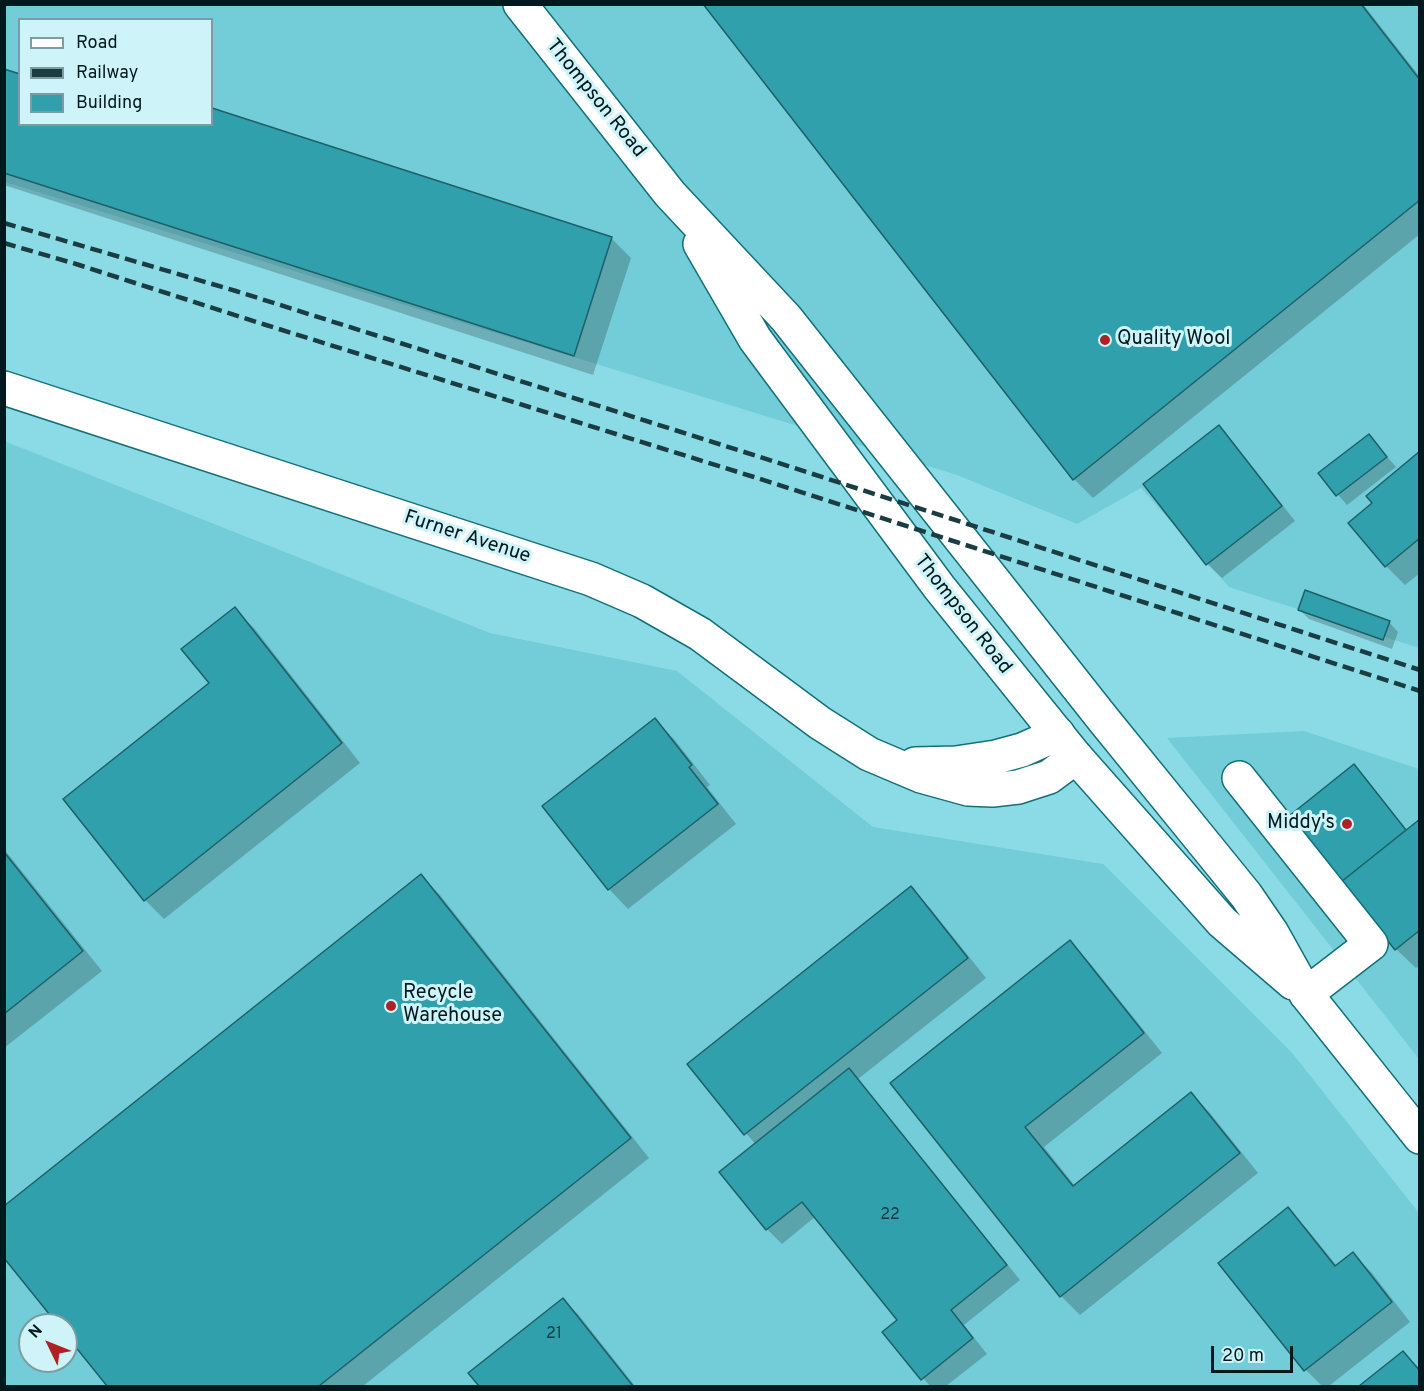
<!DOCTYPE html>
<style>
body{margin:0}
#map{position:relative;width:1424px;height:1391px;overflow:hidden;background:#8adbe5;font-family:Overpass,sans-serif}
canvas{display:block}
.frame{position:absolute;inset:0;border:6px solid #01191c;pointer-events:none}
.legend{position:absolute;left:18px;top:18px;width:195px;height:108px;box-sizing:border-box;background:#cef4f9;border:2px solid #7c9ca1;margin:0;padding:8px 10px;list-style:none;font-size:18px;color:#01191c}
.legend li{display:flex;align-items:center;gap:12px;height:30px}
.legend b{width:30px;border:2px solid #7c9ca1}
.north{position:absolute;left:18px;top:1313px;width:60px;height:60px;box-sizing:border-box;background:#cef4f9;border:2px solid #7c9ca1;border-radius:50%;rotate:313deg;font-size:16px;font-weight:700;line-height:24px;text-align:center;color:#01191c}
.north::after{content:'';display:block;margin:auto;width:21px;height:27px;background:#b12025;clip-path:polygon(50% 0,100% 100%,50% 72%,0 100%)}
.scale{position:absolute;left:1211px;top:1346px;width:82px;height:27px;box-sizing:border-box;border:3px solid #01191c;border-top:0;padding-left:8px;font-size:18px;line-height:21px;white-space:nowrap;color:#01191c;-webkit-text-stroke:4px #cef4f9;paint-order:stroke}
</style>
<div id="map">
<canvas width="1424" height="1391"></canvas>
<div class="frame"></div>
<ul class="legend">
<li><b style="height:8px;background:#fff"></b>Road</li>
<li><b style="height:8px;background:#1b3d42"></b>Railway</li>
<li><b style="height:16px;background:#30a0ac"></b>Building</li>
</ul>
<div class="north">N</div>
<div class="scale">20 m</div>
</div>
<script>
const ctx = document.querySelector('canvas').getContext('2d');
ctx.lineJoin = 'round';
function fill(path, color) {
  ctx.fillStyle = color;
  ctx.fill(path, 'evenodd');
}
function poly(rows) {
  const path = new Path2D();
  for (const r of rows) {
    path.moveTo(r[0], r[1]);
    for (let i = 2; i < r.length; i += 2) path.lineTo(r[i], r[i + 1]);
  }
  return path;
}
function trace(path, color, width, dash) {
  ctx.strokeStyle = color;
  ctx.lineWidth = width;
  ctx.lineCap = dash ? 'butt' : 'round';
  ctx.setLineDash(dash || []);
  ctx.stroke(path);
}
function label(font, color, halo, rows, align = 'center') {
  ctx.font = font + ' Overpass,sans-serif';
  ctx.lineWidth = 6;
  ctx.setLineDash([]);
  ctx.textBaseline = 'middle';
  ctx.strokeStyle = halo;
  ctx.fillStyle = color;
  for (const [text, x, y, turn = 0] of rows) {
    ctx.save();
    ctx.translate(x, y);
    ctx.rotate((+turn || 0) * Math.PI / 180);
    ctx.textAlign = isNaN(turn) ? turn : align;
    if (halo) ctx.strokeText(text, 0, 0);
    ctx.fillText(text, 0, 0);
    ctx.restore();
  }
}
const built = poly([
 [4,5,1419,5,1419,648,1229,587,1141,488,1077,524,957,475,5,182],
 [20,20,212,20,212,124,20,124],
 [4,441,490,633,677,671,873,827,1103,864,1293,1054,1419,1213,1419,1386,5,1386],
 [30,1325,66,1325,66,1361,30,1361],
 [1304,731,1419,769,1419,1059,1167,738]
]);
const shadow = poly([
 [705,4,1363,4,1420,77,1420,234,1093,498,1074,479],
 [4,70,20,124,212,124,212,109,611,238,631,258,593,375,4,185],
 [1219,427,1233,442,1295,521,1222,578,1207,564],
 [1369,436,1396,467,1347,505,1320,474],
 [1420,453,1420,573,1405,585,1386,566,1374,504],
 [234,609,254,628,360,763,164,919,145,900],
 [1299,609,1389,622,1398,632,1392,649,1309,619],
 [655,720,674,739,710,785,707,787,736,824,628,909,609,889],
 [1358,770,1407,831,1420,821,1420,965,1416,968,1396,949,1291,816],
 [4,849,102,971,4,1048],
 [421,876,440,895,649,1158,363,1386,109,1386,66,1332,66,1325,60,1325],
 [911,888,930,908,986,978,858,1079,1020,1280,964,1325,987,1354,946,1386,930,1386,884,1332,899,1320,816,1216,782,1244,767,1229,721,1172,756,1145,689,1064],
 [1070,942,1089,962,1162,1053,1044,1147,1075,1186,1191,1094,1210,1113,1258,1173,1080,1315,1061,1296,892,1083],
 [1288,1209,1307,1229,1337,1266,1353,1254,1372,1273,1410,1322,1329,1386,1322,1386,1306,1370,1221,1263],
 [563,1300,578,1314,635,1386,481,1386,470,1373],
 [1403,1353,1420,1369,1420,1386,1361,1386]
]);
const building = poly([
 [703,4,1361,4,1420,80,1420,200,1073,480,703,4],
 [4,69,20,74,20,124,212,124,212,108,612,237,574,356,4,173,4,69],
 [1219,425,1282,506,1206,565,1143,484,1219,425],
 [1369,434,1387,457,1336,496,1318,473,1369,434],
 [1420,451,1420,538,1385,567,1348,523,1372,503,1366,496,1420,451],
 [1305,590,1390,621,1383,640,1298,610,1305,590],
 [235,607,342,743,144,901,63,799,209,683,181,649,235,607],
 [655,718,692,765,689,767,718,804,608,890,542,806,655,718],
 [1354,764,1406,830,1341,882,1289,816,1354,764],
 [1420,819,1420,930,1395,950,1341,882,1420,819],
 [4,852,83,951,4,1014,4,852],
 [421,874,631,1138,319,1386,107,1386,66,1335,66,1325,58,1325,4,1258,4,1206,421,874],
 [911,886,968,958,744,1135,687,1064,911,886],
 [1070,940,1144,1033,1025,1127,1073,1186,1191,1092,1240,1153,1060,1297,890,1083,1070,940],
 [849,1068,1007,1265,951,1310,973,1338,921,1380,882,1332,897,1320,802,1202,766,1230,719,1172,849,1068],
 [1288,1207,1335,1266,1353,1252,1392,1302,1304,1371,1218,1263,1288,1207],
 [563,1298,633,1386,479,1386,468,1373,563,1298],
 [1403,1351,1420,1371,1420,1386,1359,1386,1403,1351]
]);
const minor = poly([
 [4,388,591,579,642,601,700,634,820,723,869,754,921,776,968,789,992,790,1018,787,1049,777,1076,757],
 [915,764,956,763,996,757,1022,750,1058,734],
 [1239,778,1371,944,1306,994]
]);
const major = poly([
 [520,4,670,194,786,318,1103,719,1246,895,1272,933,1306,994,1420,1137],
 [700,244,755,339,939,587,1076,757,1222,922,1293,983]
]);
const rail = poly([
 [4,223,236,291,760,457,1420,670],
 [4,243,76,264,266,325,754,477,1420,691]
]);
const markers = [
 [1105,340,6,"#b12025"],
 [1347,824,6,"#b12025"],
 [391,1006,6,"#b12025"]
];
const numberNames = [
 ["22",890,1216],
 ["21",554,1335]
];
const streetNames = [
 ["Thompson Road",595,99,51],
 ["Furner Avenue",467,538,18],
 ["Thompson Road",962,615,52]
];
const poiNames = [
 ["Quality Wool",1117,340],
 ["Middy's",1335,824,"right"],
 ["Recycle",403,994],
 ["Warehouse",403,1017]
];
fill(built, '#72cdd8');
fill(shadow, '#0003');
fill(building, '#30a0ac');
trace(building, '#1f5f66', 1.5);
trace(minor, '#137079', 36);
trace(major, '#137079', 36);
trace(minor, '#fff', 33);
trace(major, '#fff', 33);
trace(rail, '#1b3d42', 4.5, [12, 6]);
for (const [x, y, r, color] of markers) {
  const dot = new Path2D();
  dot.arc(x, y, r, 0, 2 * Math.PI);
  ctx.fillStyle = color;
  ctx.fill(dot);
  trace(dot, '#cef4f9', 2);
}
label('16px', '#0d3b40', null, numberNames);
label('20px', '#01191c', '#cef4f9', streetNames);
label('20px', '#01191c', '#cef4f9', poiNames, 'left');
</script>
